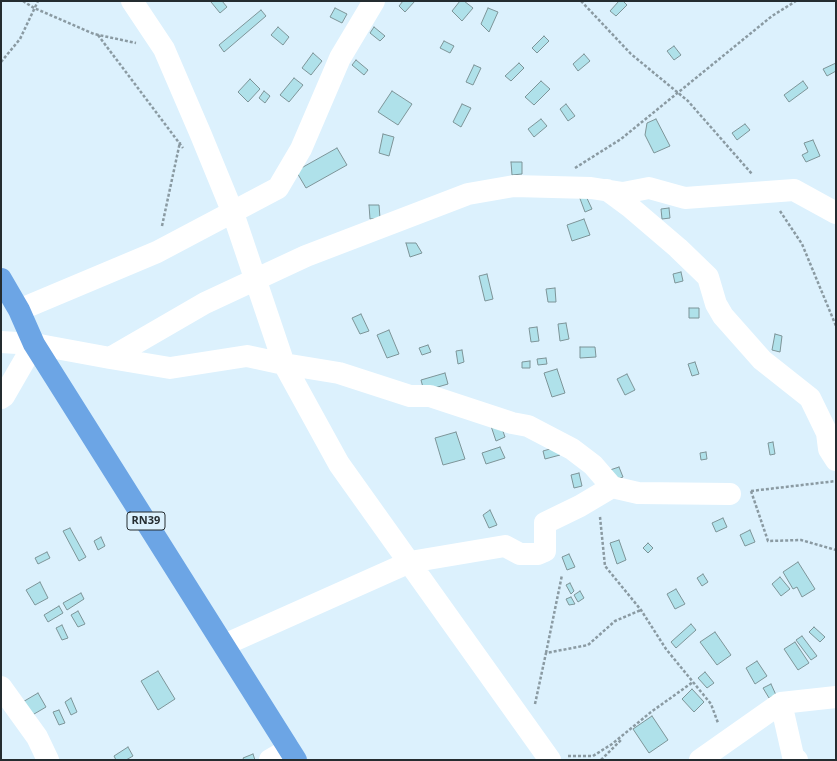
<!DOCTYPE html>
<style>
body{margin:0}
#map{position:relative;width:837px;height:761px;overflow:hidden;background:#dcf1fd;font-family:"Open Sans",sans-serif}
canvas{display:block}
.frame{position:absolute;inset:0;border:2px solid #242c30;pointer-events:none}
</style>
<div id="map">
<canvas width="837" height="761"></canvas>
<div class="frame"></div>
</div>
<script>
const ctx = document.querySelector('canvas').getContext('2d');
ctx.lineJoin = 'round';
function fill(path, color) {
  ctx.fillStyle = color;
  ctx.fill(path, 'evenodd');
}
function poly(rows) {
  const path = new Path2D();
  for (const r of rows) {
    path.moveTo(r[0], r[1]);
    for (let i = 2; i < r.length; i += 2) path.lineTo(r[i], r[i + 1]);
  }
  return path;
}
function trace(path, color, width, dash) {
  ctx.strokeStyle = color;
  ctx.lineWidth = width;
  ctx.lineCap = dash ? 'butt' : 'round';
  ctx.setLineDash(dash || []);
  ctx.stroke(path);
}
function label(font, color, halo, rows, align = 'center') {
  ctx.font = font + ' "Open Sans",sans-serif';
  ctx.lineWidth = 3;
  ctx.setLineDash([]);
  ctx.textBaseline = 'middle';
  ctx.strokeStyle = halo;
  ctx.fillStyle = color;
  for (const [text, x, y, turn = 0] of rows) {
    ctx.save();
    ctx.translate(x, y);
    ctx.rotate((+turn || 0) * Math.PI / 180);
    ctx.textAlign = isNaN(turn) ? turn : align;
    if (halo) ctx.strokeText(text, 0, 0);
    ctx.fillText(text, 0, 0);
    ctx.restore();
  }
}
const building = poly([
 [212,1,222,1,227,7,220,13,211,2,212,1],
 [403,1,415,1,405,12,399,6,403,1],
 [460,1,464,1,473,8,462,21,452,11,460,1],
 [619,1,623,1,627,5,616,16,610,11,619,1],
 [335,8,347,14,342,23,330,17,335,8],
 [488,8,498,12,489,32,481,24,488,8],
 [261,10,266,16,224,52,219,45,261,10],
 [278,27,289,37,283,45,271,35,278,27],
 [374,27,385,36,380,41,370,33,374,27],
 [544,36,549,41,537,53,532,48,544,36],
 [444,41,454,46,450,53,440,48,444,41],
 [674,46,681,55,674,60,667,51,674,46],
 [313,53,322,61,311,75,302,68,313,53],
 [584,54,590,61,578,71,573,64,584,54],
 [356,60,368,70,364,75,352,65,356,60],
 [519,63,524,68,511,81,505,76,519,63],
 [836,63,836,71,827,76,823,69,836,63],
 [474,65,481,68,473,85,466,82,474,65],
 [294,78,303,85,289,102,280,95,294,78],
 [250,79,260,89,248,102,238,92,250,79],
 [541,81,550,89,534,105,525,97,541,81],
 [803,81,808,88,789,102,784,95,803,81],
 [264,91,270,96,265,103,259,98,264,91],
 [392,91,412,104,398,125,378,112,392,91],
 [462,104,471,108,461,127,453,122,462,104],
 [566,104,575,116,568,121,560,109,566,104],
 [541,119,547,126,534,137,528,129,541,119],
 [656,119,670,146,654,153,645,135,647,123,656,119],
 [745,124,750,130,737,140,732,133,745,124],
 [383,134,394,137,389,156,379,153,383,134],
 [813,140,820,156,806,162,802,155,808,152,804,143,813,140],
 [337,148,347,165,306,188,296,171,337,148],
 [511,162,522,162,522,174,512,175,511,162],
 [585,194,592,209,585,212,579,196,585,194],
 [369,205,379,205,380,218,370,219,369,205],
 [669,208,670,218,662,219,661,209,669,208],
 [584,219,590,235,572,241,567,225,584,219],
 [406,243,416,243,422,253,410,257,406,243],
 [681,272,683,281,675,283,673,274,681,272],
 [487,274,493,299,485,301,479,276,487,274],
 [555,288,556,302,548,302,546,289,555,288],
 [689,308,699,308,699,318,689,318,689,308],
 [361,314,369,331,360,334,352,318,361,314],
 [566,323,569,339,560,341,558,324,566,323],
 [537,327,539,341,531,342,529,328,537,327],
 [389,330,399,354,387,358,377,335,389,330],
 [775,334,782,336,780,352,772,350,775,334],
 [428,345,431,352,422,355,419,348,428,345],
 [580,347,595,347,596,357,580,358,580,347],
 [462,350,464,362,458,364,456,351,462,350],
 [546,358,547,364,538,365,537,359,546,358],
 [530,361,530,368,522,368,522,362,530,361],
 [695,362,699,374,692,376,688,364,695,362],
 [557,369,565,393,552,397,544,373,557,369],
 [445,373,448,384,424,391,421,380,445,373],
 [627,374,635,390,625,395,617,379,627,374],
 [499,420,505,437,496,441,490,423,499,420],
 [456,432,465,459,443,465,435,438,456,432],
 [773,442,775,454,770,455,768,443,773,442],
 [500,447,505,458,486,464,482,453,500,447],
 [557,447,560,455,545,459,543,451,557,447],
 [706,452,707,459,701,460,700,453,706,452],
 [619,467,623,477,614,480,610,470,619,467],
 [579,473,582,486,574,488,571,475,579,473],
 [490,510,497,525,489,528,483,515,490,510],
 [723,518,727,527,716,532,712,523,723,518],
 [70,528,86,557,79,561,63,531,70,528],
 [750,530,755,542,745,546,740,535,750,530],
 [101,537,105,546,98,550,94,541,101,537],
 [619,540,626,560,617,564,610,543,619,540],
 [648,543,653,548,648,553,643,548,648,543],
 [47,552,50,558,38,564,35,558,47,552],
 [569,554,575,567,567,570,562,557,569,554],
 [798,562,815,589,802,597,797,587,793,589,783,572,798,562],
 [703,574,708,582,702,586,697,578,703,574],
 [780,577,790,589,781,596,772,584,780,577],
 [40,582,48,598,35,605,26,590,40,582],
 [570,583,574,591,571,594,566,585,570,583],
 [676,589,685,604,675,609,667,594,676,589],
 [580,591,584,598,578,602,574,595,580,591],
 [81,593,84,599,67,610,63,603,81,593],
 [571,597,575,604,569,605,566,599,571,597],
 [59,606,63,613,48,622,44,615,59,606],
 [78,611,85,624,78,627,71,615,78,611],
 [691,624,696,630,676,648,671,642,691,624],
 [62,625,68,638,62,640,56,628,62,625],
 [814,627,825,637,820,642,809,632,814,627],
 [715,632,731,655,717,665,700,642,715,632],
 [802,636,817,656,811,660,796,640,802,636],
 [795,642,809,663,798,670,784,649,795,642],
 [757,661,767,676,755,684,746,668,757,661],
 [158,671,175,699,158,710,141,681,158,671],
 [705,672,714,683,707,688,698,678,705,672],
 [771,684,776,695,769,698,763,688,771,684],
 [692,689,704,702,694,712,682,699,692,689],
 [38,693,46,707,29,717,21,703,38,693],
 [71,698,77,712,71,715,65,702,71,698],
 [59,710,65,723,59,725,53,712,59,710],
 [652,716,668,740,649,753,633,729,652,716],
 [128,747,133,756,126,760,116,760,114,756,128,747],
 [253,754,255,760,244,760,243,758,253,754]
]);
const path = poly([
 [23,1,34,8,94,34,136,43],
 [581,1,631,54,688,101,752,174],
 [98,35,183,148],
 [1,62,20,39,38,1],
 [575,168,621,139,772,16,796,1],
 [780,211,802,244,836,326],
 [162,226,180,142],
 [751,491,768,541,801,540,836,550],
 [751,491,836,481],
 [600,517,605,566,641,610,666,649,711,704,718,723],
 [546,653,562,575],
 [535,704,546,653,588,645,615,621,641,610],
 [568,756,593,756,612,744,651,712,693,682],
 [601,760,622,739]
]);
const minor = poly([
 [132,1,164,49,201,135,233,213,284,364,339,464,550,760],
 [607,190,630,207,678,248,708,277,716,304,723,316,762,360,810,398,827,433,829,449,836,460],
 [19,310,157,252,278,188,301,149,340,58,374,1],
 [1,342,34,344,110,358,205,303,306,256,468,194,514,186,591,188,623,193,649,188,685,198,794,190,836,213],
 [110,358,170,368,247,356,284,364,339,373,410,396,430,396,512,423,528,426,572,449,593,465,612,487],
 [1,398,4,396,34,344],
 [224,645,410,562,505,546,520,554,538,554,545,551,545,523,580,506,612,487,638,493,730,494],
 [1,687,37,737,48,760],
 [781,703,793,756,797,760],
 [270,760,289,749],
 [700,760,781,703,836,697]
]);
const highway = poly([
 [1,279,19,310,34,344,296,760]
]);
const shields = [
 [146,521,38]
];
const shieldNames = [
 ["RN39",146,521]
];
fill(building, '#afe1ea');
trace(building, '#7d9498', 1);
trace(path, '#8a9aa2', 2.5, [3, 2]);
trace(minor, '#fff', 22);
trace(highway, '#6ca5e5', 22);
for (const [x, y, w] of shields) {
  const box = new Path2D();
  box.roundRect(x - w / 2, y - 9, w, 18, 3);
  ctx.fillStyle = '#dcf1fd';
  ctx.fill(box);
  trace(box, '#242c30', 1);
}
label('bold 11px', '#242c30', null, shieldNames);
</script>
